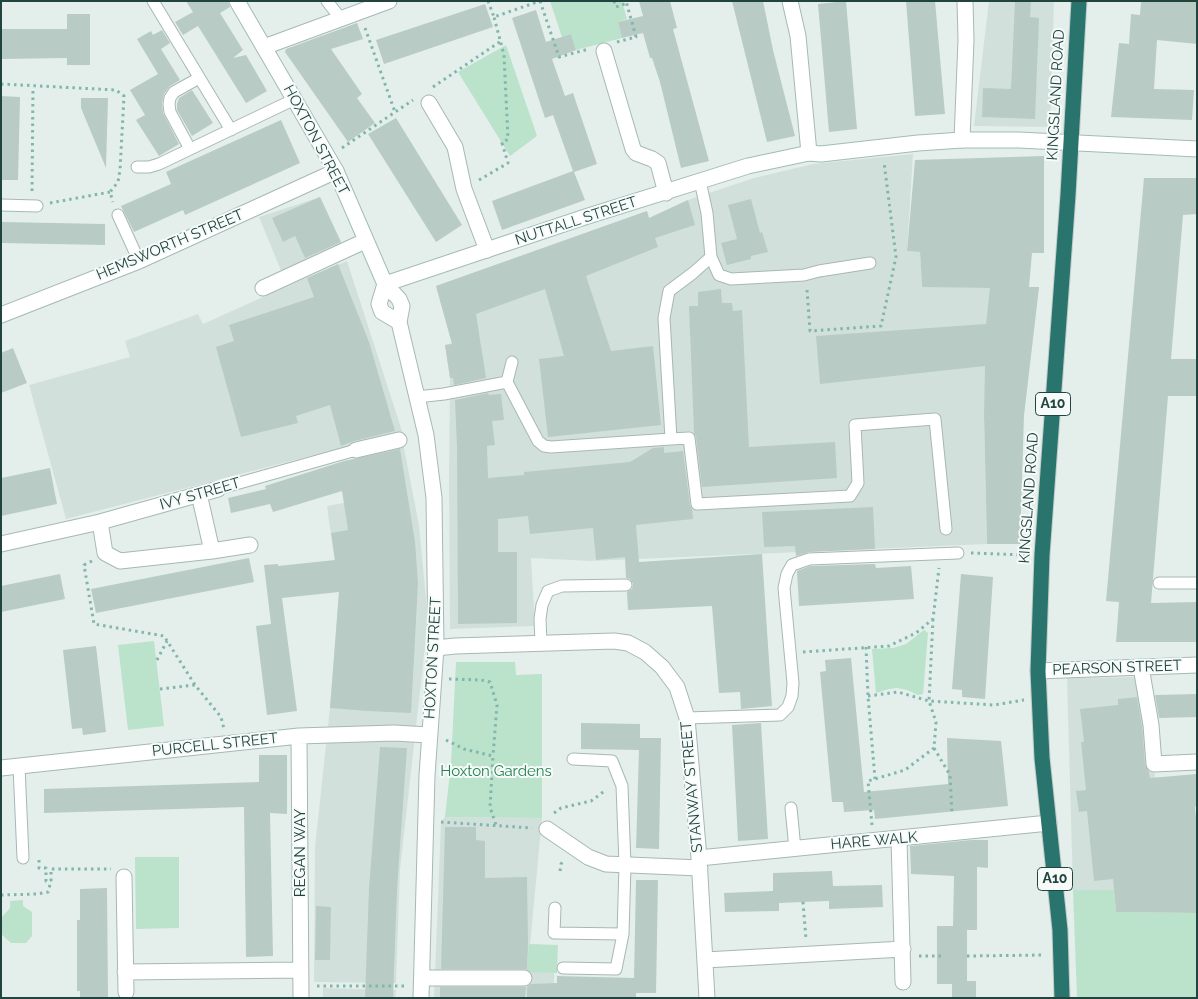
<!DOCTYPE html>
<style>
body{margin:0}
#map{position:relative;width:1198px;height:999px;overflow:hidden;background:#e4efec;font-family:Raleway,sans-serif}
canvas{display:block}
.frame{position:absolute;inset:0;border:2px solid #21443f;pointer-events:none}
</style>
<div id="map">
<canvas width="1198" height="999"></canvas>
<div class="frame"></div>
</div>
<script>
const ctx = document.querySelector('canvas').getContext('2d');
ctx.lineJoin = 'round';
function fill(path, color) {
  ctx.fillStyle = color;
  ctx.fill(path, 'evenodd');
}
function poly(rows) {
  const path = new Path2D();
  for (const r of rows) {
    path.moveTo(r[0], r[1]);
    for (let i = 2; i < r.length; i += 2) path.lineTo(r[i], r[i + 1]);
  }
  return path;
}
function trace(path, color, width, dash) {
  ctx.strokeStyle = color;
  ctx.lineWidth = width;
  ctx.lineCap = dash ? 'butt' : 'round';
  ctx.setLineDash(dash || []);
  ctx.stroke(path);
}
function label(font, color, halo, rows, align = 'center') {
  ctx.font = font + ' Raleway,sans-serif';
  ctx.lineWidth = 4;
  ctx.setLineDash([]);
  ctx.textBaseline = 'middle';
  ctx.strokeStyle = halo;
  ctx.fillStyle = color;
  for (const [text, x, y, turn = 0] of rows) {
    ctx.save();
    ctx.translate(x, y);
    ctx.rotate((+turn || 0) * Math.PI / 180);
    ctx.textAlign = isNaN(turn) ? turn : align;
    if (halo) ctx.strokeText(text, 0, 0);
    ctx.fillText(text, 0, 0);
    ctx.restore();
  }
}
const built = poly([
 [989,1,1054,1,1050,127,974,126],
 [913,154,907,251,920,252,922,286,990,288,1039,287,1024,415,984,416,987,544,591,561,531,558,535,626,450,629,449,478,450,378,445,345,452,343,436,286,647,211,649,218,688,200,754,178,813,164],
 [320,197,342,245,282,273,259,217],
 [347,261,403,434,353,445,66,519,29,385,130,357,125,341,198,314,203,324,303,279],
 [403,443,419,525,428,620,400,870,396,983,314,982,315,847,330,708,339,592,327,506,365,499,358,456],
 [1144,677,1155,777,1166,850,1195,890,1073,890,1067,678],
 [445,817,542,818,530,945,554,945,554,998,434,998,441,822],
 [323,988,396,990,395,998,323,998]
]);
const green = poly([
 [550,1,622,1,627,19,618,22,622,38,576,50,571,34,562,37],
 [506,45,537,136,510,156,458,72],
 [924,630,928,633,923,694,918,695,907,690,897,688,889,689,876,693,872,649,893,648,906,644],
 [154,641,164,726,128,730,118,645],
 [456,662,515,662,516,675,542,674,542,818,445,817,451,764],
 [135,857,179,857,179,928,136,929],
 [1073,890,1114,890,1116,912,1197,913,1197,998,1077,998],
 [23,900,23,906,32,912,32,936,26,943,11,943,1,934,1,918,10,908,10,901],
 [529,944,558,945,557,973,527,972]
]);
const building = poly([
 [186,1,228,1,230,7,220,13,243,50,233,58,246,55,267,91,246,103,198,26,183,35,175,22,193,12],
 [639,1,670,1,677,28,673,29,709,161,681,168,660,82,652,58,650,58,643,33,622,38,618,22,643,16],
 [732,1,763,1,773,50,795,136,767,142],
 [846,1,857,129,829,132,818,4],
 [906,1,935,1,945,114,915,116],
 [1015,1,1031,1,1030,17,1039,18,1035,119,982,117,983,88,1011,89],
 [1141,1,1197,1,1197,44,1157,40,1154,89,1194,90,1192,120,1111,117,1119,43,1129,44,1131,14,1140,15],
 [485,4,493,27,384,64,376,40],
 [536,10,546,42,571,34,576,50,552,59,565,96,573,93,597,164,574,172,585,200,502,230,492,201,573,171,553,115,545,118,512,18],
 [67,14,90,14,90,65,67,65,67,58,1,59,1,29,67,29],
 [357,23,363,39,331,49,362,94,357,98,375,123,348,142,285,52,286,49],
 [162,30,170,43,161,49,180,80,170,86,164,94,162,103,163,113,179,144,159,156,136,120,145,115,130,90,158,74,137,39,151,31,153,35],
 [192,90,213,123,192,136,177,110,177,104,179,98],
 [1,96,20,97,18,180,1,180],
 [81,98,108,98,106,168,81,108],
 [396,118,462,225,436,242,368,134],
 [281,120,300,163,185,215,183,210,134,232,121,206,171,184,166,172],
 [1044,156,1044,253,1032,253,1029,287,1039,287,1024,415,1020,544,987,544,984,416,985,366,820,384,816,336,986,324,990,288,922,287,920,252,907,251,915,160],
 [1144,178,1197,178,1197,214,1183,215,1171,359,1197,359,1197,396,1168,396,1151,603,1197,602,1197,642,1116,642,1119,602,1106,601],
 [320,197,341,242,305,258,295,236,283,242,272,218],
 [751,199,760,233,762,232,768,252,751,256,751,259,727,265,721,243,737,239,728,205],
 [688,200,695,225,655,238,658,247,586,276,611,351,653,346,661,425,548,437,539,359,564,356,545,289,476,314,486,378,454,385,453,378,450,378,445,345,452,344,436,286,647,211,649,218],
 [1,222,105,224,105,245,1,243],
 [338,264,369,342,395,431,354,441,341,446,330,405,296,416,298,423,241,437,216,347,234,341,229,325,314,297,307,278],
 [721,289,722,303,732,303,733,311,742,310,749,447,835,442,837,478,702,487,696,437,694,433,689,306,698,306,698,292],
 [13,348,27,383,1,393,1,353],
 [488,393,489,395,501,394,504,420,492,421,495,445,487,446,488,478,524,475,524,472,630,462,653,448,664,447,664,453,683,451,690,505,692,509,693,519,636,525,639,562,762,554,772,706,741,709,740,692,719,693,712,606,628,610,627,592,632,589,633,584,630,579,626,578,625,557,596,560,593,528,530,534,528,516,498,519,498,552,517,552,517,623,458,624,457,447,455,400],
 [400,449,415,542,418,583,411,713,367,711,330,708,339,592,282,598,297,711,267,715,256,626,271,624,264,565,278,564,278,566,335,560,331,533,348,530,342,491,273,512,270,504,231,513,228,498,266,489,265,486,344,461],
 [50,468,57,504,1,516,1,478],
 [873,507,875,549,809,552,796,556,795,546,764,547,762,512],
 [249,558,254,582,96,613,91,589],
 [875,564,876,568,911,566,914,599,799,606,797,571,810,566],
 [60,574,65,599,1,612,1,586],
 [961,574,993,577,985,699,962,697,962,690,952,689],
 [96,646,106,732,83,735,82,728,72,729,63,650],
 [851,658,864,792,948,784,947,738,1001,741,1008,806,875,819,874,810,844,812,843,802,832,802,820,672,826,671,825,660],
 [1197,694,1197,717,1159,718,1155,695],
 [1137,697,1142,726,1145,765,1149,772,1150,778,1197,774,1197,805,1195,807,1197,828,1197,913,1116,912,1113,879,1094,881,1087,811,1079,812,1076,791,1086,790,1081,742,1084,742,1080,709,1118,705,1118,699],
 [581,723,640,724,640,738,661,738,659,849,636,848,639,750,581,749],
 [761,723,768,839,738,841,732,725],
 [380,747,407,748,397,889,393,998,365,998,369,888],
 [259,755,287,755,287,814,270,813,273,956,246,957,244,807,44,813,44,789,259,782],
 [445,827,476,827,476,840,485,841,485,878,527,877,528,944,527,969,441,969],
 [971,840,988,840,988,868,977,867,977,930,967,930,967,981,976,981,976,998,952,998,952,984,937,984,937,926,953,926,954,876,911,874,910,846],
 [832,871,833,886,882,885,883,907,829,909,829,901,803,902,779,903,779,911,725,912,724,893,773,891,773,873],
 [636,880,658,880,656,993,636,993,636,998,527,998,527,987,531,984,557,983,557,976,634,978],
 [107,888,108,998,80,998,80,991,77,991,77,920,80,920,80,889],
 [316,906,331,907,330,960,315,960],
 [440,987,526,987,525,998,440,998]
]);
const path = poly([
 [488,1,494,17,540,1],
 [540,1,559,57,589,49],
 [614,1,616,7,627,3],
 [365,28,395,112],
 [617,42,636,37,626,1],
 [1,84,116,90,124,96,120,170,118,182,110,192,113,202],
 [433,87,501,41],
 [342,148,413,100],
 [479,180,508,163,502,143,508,139,504,55,494,17],
 [32,191,33,87],
 [50,203,110,192],
 [807,290,810,331,881,326,896,257,884,162],
 [971,553,1025,555],
 [92,561,84,565,94,624,164,636,195,685,221,717,224,729],
 [933,619,929,701,994,705,1024,700],
 [866,647,868,696,875,779],
 [803,652,889,646,916,633,933,619,939,568],
 [157,660,167,641],
 [449,679,481,680,490,682,497,705,493,756],
 [160,689,195,685],
 [868,696,898,692,929,701,936,722,934,748,905,770,868,781,872,825],
 [446,740,464,749,493,756,490,807,496,825],
 [934,748,950,775,952,815],
 [554,813,561,808,591,801,606,790],
 [441,822,532,828],
 [39,860,39,868,46,868,46,881,51,881],
 [560,871,561,864,564,860],
 [1,895,37,894,48,892,51,881,51,869,111,869],
 [803,902,806,939],
 [919,956,942,956],
 [967,956,1044,955],
 [317,986,406,986]
]);
const lane = poly([
 [153,1,231,130],
 [327,1,341,19],
 [190,149,170,112,169,104,170,98,174,92,199,78],
 [137,167,149,167,159,164,295,99],
 [700,181,707,213,711,257,719,275,731,279,804,275,819,271,870,263],
 [1,205,37,206],
 [118,215,139,261],
 [507,382,512,362],
 [417,397,444,394,507,382,538,441,544,446,551,447,671,439,664,318,669,291,693,273,711,257],
 [671,439,689,438,697,504,850,496,858,483,855,425,935,419,946,529],
 [218,489,356,450],
 [1159,583,1197,583],
 [541,643,540,619,542,605,548,591,562,586,626,585],
 [687,718,780,715,788,707,792,696,793,683,784,588,787,574,792,565,809,559,958,553],
 [19,766,23,858],
 [791,808,795,849],
 [555,908,554,933,623,934],
 [563,968,616,969,623,934,625,865,622,786,612,761,573,759]
]);
const street = poly([
 [790,1,798,36,809,153],
 [264,47,389,1],
 [604,51,633,149,636,153,652,159,658,163,666,193],
 [429,103,455,147,464,189,487,250],
 [962,140,966,40,965,1],
 [385,284,399,299,402,306,399,322,426,435,434,498,436,648,427,775,421,998],
 [385,284,379,304,382,312,399,322],
 [263,288,365,241],
 [1,315,139,261,336,171],
 [356,450,399,440],
 [199,494,212,551],
 [100,522,105,553,120,561,212,551,250,545],
 [1,544,100,522,218,489],
 [436,648,455,646,614,641,628,643,645,652,662,667,677,687,687,718,699,858,707,998],
 [1141,667,1151,725,1154,764,1197,762],
 [1038,671,1197,665],
 [299,736,301,998],
 [1,768,299,736,394,733,429,735],
 [547,829,588,857,606,864,700,868],
 [899,839,903,982],
 [699,858,1049,823],
 [124,877,126,992],
 [705,960,903,949],
 [125,972,301,970],
 [422,978,524,978]
]);
const secondary = poly([
 [237,1,336,171,385,284,585,217,748,166,809,153,821,154,918,143,962,140,1019,140,1197,149]
]);
const highway = poly([
 [1062,998,1060,930,1042,758,1038,671,1042,555,1068,195,1079,1]
]);
const shields = [
 [1053,404,35],
 [1055,879,35]
];
const shieldNames = [
 ["A10",1053,404],
 ["A10",1055,879]
];
const streetNames = [
 ["KINGSLAND ROAD",1056,95,-87],
 ["HOXTON STREET",316,140,62],
 ["NUTTALL STREET",576,221,-18],
 ["HEMSWORTH STREET",170,245,-23],
 ["IVY STREET",200,494,-16],
 ["KINGSLAND ROAD",1029,498,-86],
 ["HOXTON STREET",433,658,-87],
 ["PEARSON STREET",1117,668,-2],
 ["PURCELL STREET",215,745,-6],
 ["STANWAY STREET",692,787,-95],
 ["HARE WALK",874,841,-5],
 ["REGAN WAY",300,853,-90]
];
const parkNames = [
 ["Hoxton Gardens",496,771]
];
fill(built, '#d2e0db');
fill(green, '#bbe2cb');
fill(building, '#b9cbc5');
trace(lane, '#a6b8b5', 13);
trace(street, '#a6b8b5', 17);
trace(secondary, '#a1bcb7', 17);
trace(highway, '#c1cbc9', 17);
trace(path, '#81b6ac', 3, [2.5, 4]);
trace(lane, '#fff', 11);
trace(street, '#fff', 15);
trace(secondary, '#fff', 15);
trace(highway, '#29746d', 15);
for (const [x, y, w] of shields) {
  const box = new Path2D();
  box.roundRect(x - w / 2, y - 11.5, w, 23, 4);
  ctx.fillStyle = '#f6fbf9';
  ctx.fill(box);
  trace(box, '#21443f', 1);
}
label('bold 14px', '#21443f', null, shieldNames);
label('15px', '#21443f', '#f6fbf9', streetNames);
label('15px', '#268054', '#f6fbf9', parkNames);
</script>
